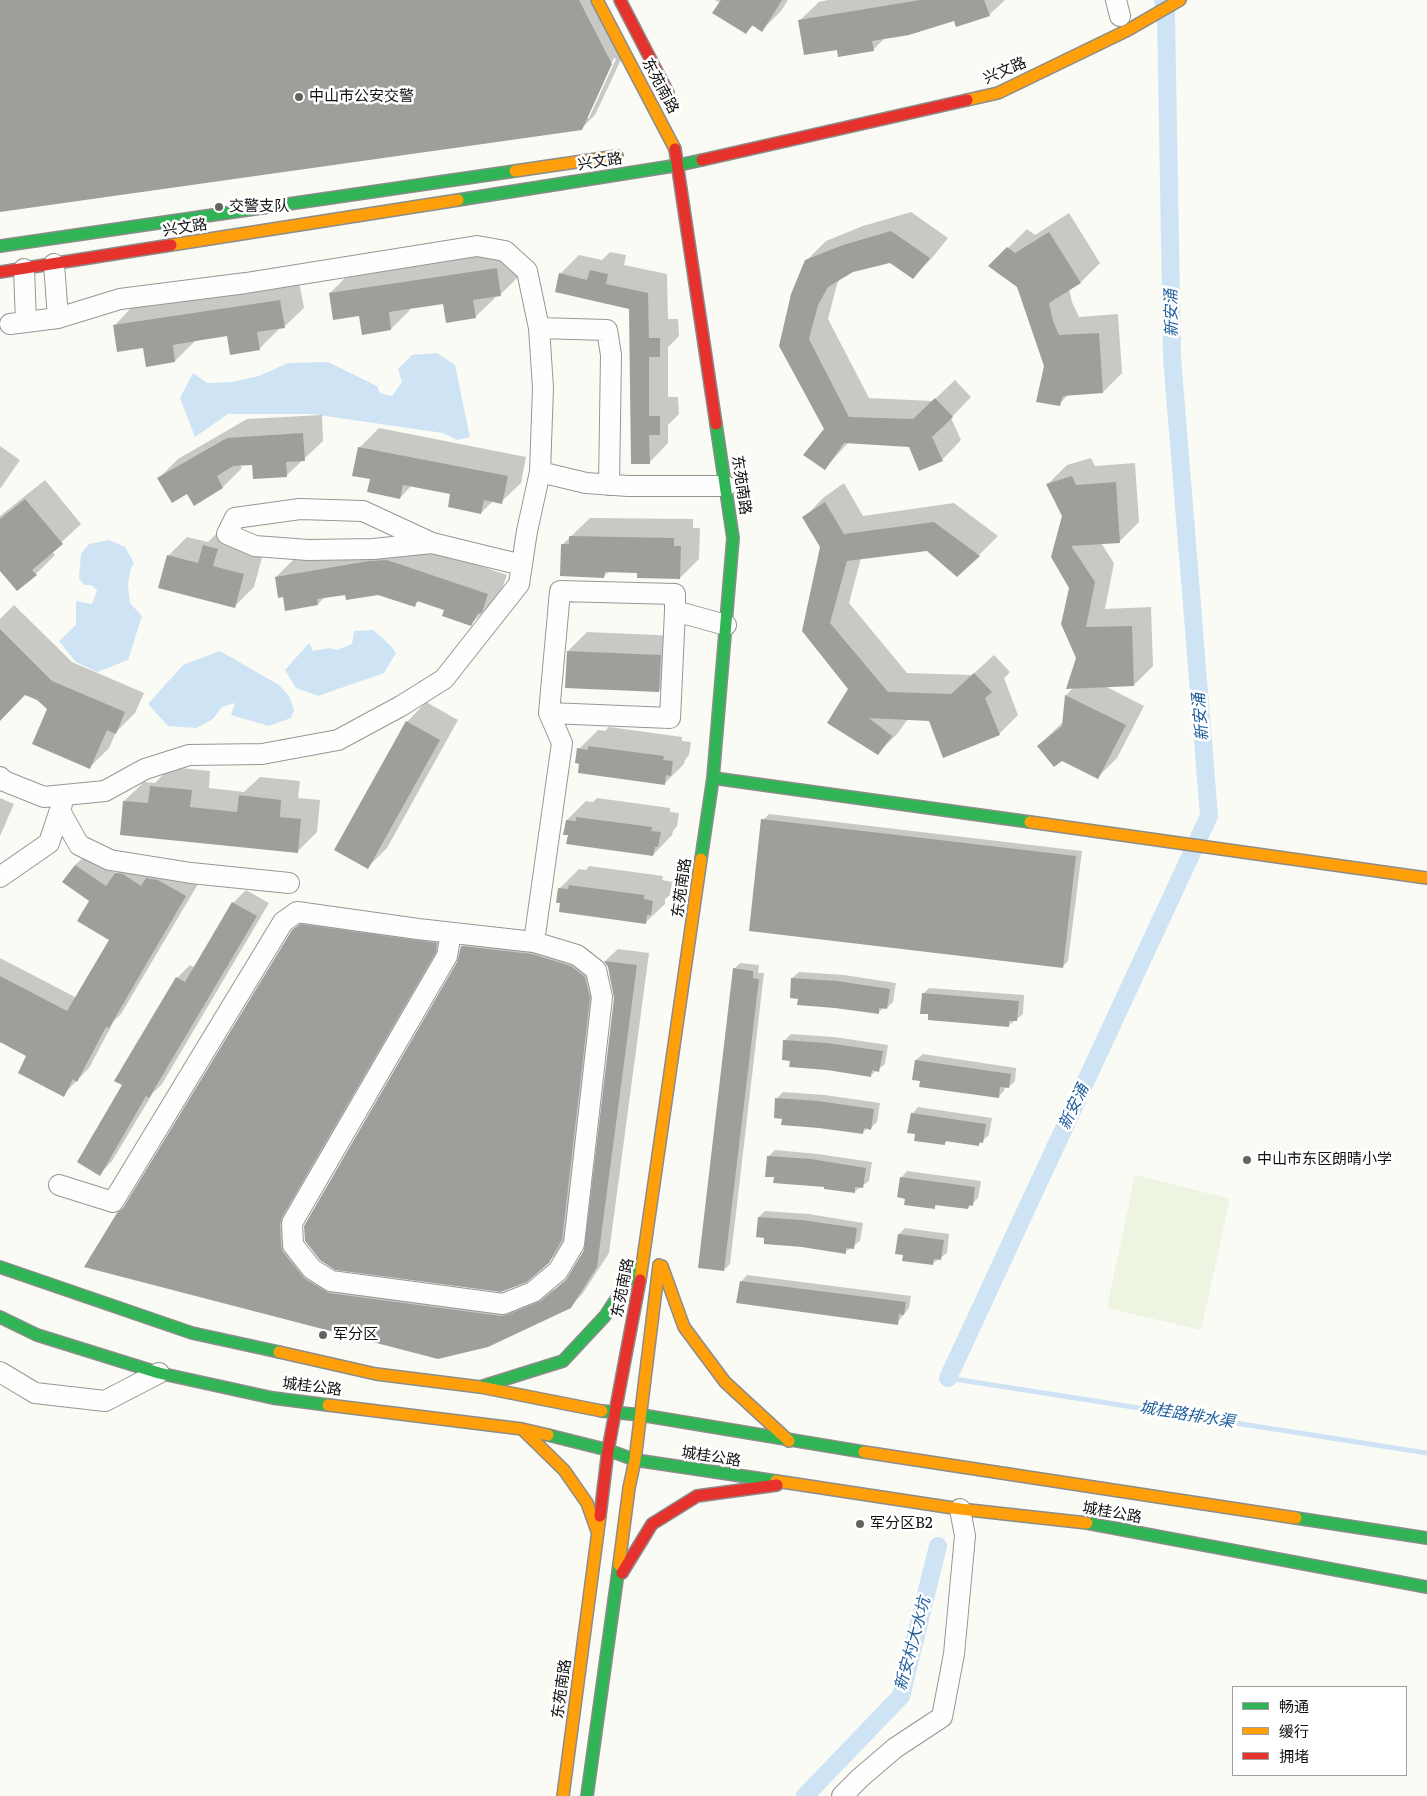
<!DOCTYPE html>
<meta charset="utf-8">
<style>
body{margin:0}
#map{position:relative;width:1427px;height:1796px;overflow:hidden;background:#fbfbf6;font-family:Literata,"Noto Sans SC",serif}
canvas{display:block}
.legend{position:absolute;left:1232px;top:1686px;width:175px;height:90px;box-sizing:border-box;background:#fff;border:1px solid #9f9f9f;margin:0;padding:6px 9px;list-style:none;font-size:15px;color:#101010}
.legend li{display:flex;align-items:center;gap:10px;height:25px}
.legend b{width:25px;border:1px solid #9f9f9f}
</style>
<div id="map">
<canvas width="1427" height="1796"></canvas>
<ul class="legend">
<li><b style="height:6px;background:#30b455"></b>畅通</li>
<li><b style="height:6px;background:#ff9f0a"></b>缓行</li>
<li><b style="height:6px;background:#e5322d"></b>拥堵</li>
</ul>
</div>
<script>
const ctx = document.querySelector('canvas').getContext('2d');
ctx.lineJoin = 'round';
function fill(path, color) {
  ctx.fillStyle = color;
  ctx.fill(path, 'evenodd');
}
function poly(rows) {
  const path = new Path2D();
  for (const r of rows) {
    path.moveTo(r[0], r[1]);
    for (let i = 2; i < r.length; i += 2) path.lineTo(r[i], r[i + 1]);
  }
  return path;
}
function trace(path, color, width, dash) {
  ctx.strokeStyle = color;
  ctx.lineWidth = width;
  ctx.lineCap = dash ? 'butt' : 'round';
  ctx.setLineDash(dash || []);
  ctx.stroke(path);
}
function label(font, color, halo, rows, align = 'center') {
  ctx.font = font + ' Literata,"Noto Sans SC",serif';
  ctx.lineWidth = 5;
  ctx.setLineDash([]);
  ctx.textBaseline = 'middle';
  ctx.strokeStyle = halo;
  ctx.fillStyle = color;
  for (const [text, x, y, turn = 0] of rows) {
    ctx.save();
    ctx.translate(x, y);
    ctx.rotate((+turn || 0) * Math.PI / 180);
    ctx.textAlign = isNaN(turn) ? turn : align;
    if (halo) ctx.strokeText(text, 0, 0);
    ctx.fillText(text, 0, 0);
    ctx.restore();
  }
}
const pitch = poly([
 [1135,1175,1230,1199,1201,1330,1107,1308]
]);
const water = poly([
 [437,353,455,365,470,437,457,440,443,433,311,414,228,414,195,437,180,398,193,373,207,383,232,382,259,376,288,363,328,362,377,386,380,393,392,396,402,382,398,369,412,355],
 [109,540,125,547,134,563,130,571,128,586,130,603,142,616,128,660,97,672,76,662,59,641,76,625,76,601,92,604,97,590,91,585,84,585,79,578,81,554,89,544],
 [373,630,390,645,396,653,384,673,318,696,296,688,285,670,309,643,313,651,329,648,337,650,352,644,354,631],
 [220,651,279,685,289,696,294,710,291,718,269,726,231,715,235,703,222,707,213,719,196,728,168,726,148,704,183,665]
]);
const shadow = poly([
 [0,0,598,0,625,51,595,115,582,128,0,211],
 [614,58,616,59,589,118,586,118],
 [715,0,788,0,781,11,762,30,754,25,746,32,720,3],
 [828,0,1005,0,989,15,955,19,885,38,873,50,838,48,799,21,819,2],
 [911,212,948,238,932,258,913,278,890,261,852,270,841,277,837,284,828,319,869,398,933,401,955,380,971,397,951,418,961,440,942,460,910,446,849,442,825,468,825,429,780,346,806,261,826,241,863,226],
 [1069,213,1100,263,1081,282,1069,289,1072,302,1079,317,1118,314,1122,373,1103,392,1069,394,1059,404,1018,286,990,266,1027,229,1035,235],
 [516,249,520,275,500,295,494,296,495,298,475,317,444,302,410,308,410,310,391,329,360,315,330,293,349,274],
 [610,252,626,255,624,265,667,274,668,319,678,319,679,336,668,347,668,397,678,397,679,414,668,425,668,443,649,463,630,308,560,274,579,255,602,260],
 [299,281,304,308,284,327,278,328,279,329,259,349,228,335,194,340,194,342,175,361,144,347,114,326,133,306],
 [322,415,323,441,287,475,254,464,240,465,242,468,223,487,195,504,188,492,159,478,178,459,247,419],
 [379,428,526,457,521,483,501,502,493,501,481,513,452,493,412,485,400,498,371,478,359,448],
 [0,446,20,460,0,489],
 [1091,458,1095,466,1135,463,1139,522,1120,541,1101,543,1114,563,1105,609,1151,607,1153,666,1134,685,1105,686,1144,706,1117,758,1097,778,1038,746,1063,722,1066,695,1073,688,1078,658,1063,516,1048,484,1067,465],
 [45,480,81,524,52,551,55,555,36,574,0,569,0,516],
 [844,483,863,516,954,503,998,536,979,555,927,550,861,558,849,603,907,673,972,675,994,655,1010,672,1004,678,1018,715,999,734,930,720,908,719,897,734,878,753,850,689,803,631,822,547,804,518,823,498],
 [590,518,693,519,693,528,700,528,699,559,680,578,639,572,610,571,604,576,562,545],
 [224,526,263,554,254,587,235,606,168,556,187,537,208,542],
 [407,541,507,575,501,591,490,605,471,624,445,610,419,601,414,605,378,593,347,593,325,597,318,604,284,596,276,577,295,558],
 [14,605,72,662,144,693,135,713,116,732,109,748,90,767,48,709,38,699,25,694,0,719,0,619],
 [587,632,680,636,678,671,659,691,568,651],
 [426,702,458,720,387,848,368,867,407,722],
 [609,727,682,737,682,741,691,742,689,755,685,760,684,764,665,783,579,749,598,730,605,731],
 [170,767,210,771,209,788,244,792,260,777,300,781,298,798,320,800,317,832,297,852,124,801,144,782,155,783],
 [0,798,14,804,0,836],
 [597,798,670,808,670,812,679,813,677,826,673,831,672,835,653,855,569,834,567,820,586,801,593,802],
 [769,814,1082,851,1068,961,1062,967,763,820],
 [88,853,116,873,128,861,170,868,198,884,121,1014,114,1021,89,1068,63,1095,28,1056,1,1042,0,1044,0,958,77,998,111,940,91,901,75,865],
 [589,866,663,876,662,880,672,882,670,895,665,899,665,904,645,923,561,902,559,889,579,869,586,870],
 [246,890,269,903,162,1084,153,1093,112,1161,100,1174,124,1085,177,978,190,965,195,968,233,903],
 [306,918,449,931,294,1232,318,1266,342,1280,521,1303,555,1289,570,1276,586,1250,615,998,609,967,605,961,618,949,649,953,609,1253,583,1293,570,1307,438,1357,126,1205,293,931],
 [475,933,598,964,575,1226,561,1249,548,1262,462,946],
 [740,963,759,965,758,973,764,973,730,1264,724,1270,734,969],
 [799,972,844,975,896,983,893,1002,887,1008,883,1008,878,1013,799,997,792,978],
 [929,988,1024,995,1023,1014,1008,1026,930,1013,923,994],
 [791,1034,834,1037,888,1045,885,1064,871,1075,783,1059,785,1040],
 [923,1054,1016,1068,1015,1081,1009,1087,1005,1086,1004,1091,998,1097,913,1079,916,1060],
 [783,1092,825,1095,880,1103,877,1122,871,1128,868,1128,862,1133,777,1098],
 [918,1107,992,1118,989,1135,978,1145,948,1140,944,1144,917,1133,912,1114],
 [775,1150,818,1154,872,1162,869,1181,854,1192,775,1176,768,1157],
 [907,1171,981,1181,978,1198,968,1208,938,1204,934,1207,906,1197,901,1178],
 [765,1211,809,1214,863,1223,860,1241,845,1252,759,1217],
 [905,1228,949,1234,947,1253,932,1264,904,1254,899,1234],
 [747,1275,911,1296,909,1308,897,1323,741,1282]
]);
const stream = poly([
 [948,1378,1427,1453]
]);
const canal = poly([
 [948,1378,1209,816,1172,357,1166,13,1163,0],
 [805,1796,901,1696,938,1546]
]);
const building = poly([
 [0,0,579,0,612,64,582,130,0,212],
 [721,0,782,0,762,32,752,25,746,34,712,13],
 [920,0,984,0,990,16,956,27,954,21,909,35,872,41,874,51,838,57,837,50,804,55,798,20],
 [891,231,930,258,913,279,890,263,853,272,828,287,818,305,809,339,849,417,913,419,935,398,953,417,932,437,943,461,919,471,909,447,844,443,825,470,803,455,824,429,779,346,791,294,805,260,843,245],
 [1049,232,1081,283,1049,303,1053,321,1059,335,1099,333,1103,393,1063,396,1060,406,1036,402,1044,366,1017,287,988,266,1007,247,1015,253],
 [497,268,501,296,473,300,476,318,446,323,443,304,389,312,391,330,362,335,359,316,333,320,329,293],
 [590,270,608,274,606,284,648,293,649,338,660,338,660,357,649,357,649,416,660,416,660,435,649,435,650,464,631,464,629,309,555,292,559,273,587,280],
 [280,300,285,328,257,332,260,350,230,355,227,336,202,340,173,345,175,362,146,367,143,348,117,352,113,325],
 [303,433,305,461,286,462,287,477,253,479,252,465,233,466,217,476,223,488,194,506,187,494,172,503,157,478,227,438],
 [358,447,508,476,502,504,484,500,481,514,448,507,450,494,403,485,400,499,367,492,370,479,352,476],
 [1072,476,1076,485,1116,482,1120,543,1071,546,1095,582,1086,627,1132,626,1134,686,1066,689,1076,658,1061,624,1069,588,1051,557,1062,516,1046,484],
 [25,499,63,544,32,570,37,575,17,591,0,571,0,519],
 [825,502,844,534,934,522,980,556,957,577,927,551,847,561,830,623,888,692,951,694,974,673,992,692,985,698,1000,735,943,758,929,721,869,718,892,736,878,755,827,723,848,689,802,631,820,547,802,517],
 [569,536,674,538,674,546,681,546,680,579,637,578,637,573,605,572,604,578,560,576,561,544,569,544],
 [203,545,218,549,213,566,244,574,235,608,158,588,167,555,198,563],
 [387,560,488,594,482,612,480,614,478,613,471,626,442,616,444,610,417,601,415,607,378,595,346,600,345,595,317,599,318,605,285,611,283,597,278,598,275,577,369,561],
 [0,629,52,681,125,712,116,734,107,730,90,769,32,744,47,709,37,700,25,695,0,721],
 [567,651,661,655,659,692,565,688],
 [1065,695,1126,725,1098,779,1062,761,1054,767,1037,746,1062,726],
 [406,721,440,740,368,869,334,850],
 [588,746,664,756,663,760,673,761,671,776,666,775,665,785,578,773,579,764,575,763,577,748,588,750],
 [150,786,192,790,190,807,237,812,239,795,281,800,280,817,301,819,298,853,120,835,123,801,148,803],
 [576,817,652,827,651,831,661,832,658,847,655,847,653,856,566,844,568,835,563,835,566,820,576,821],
 [761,819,1076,856,1063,968,749,931],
 [75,865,106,886,115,873,123,874,141,886,146,878,158,880,186,896,109,1028,106,1027,77,1082,73,1079,64,1097,18,1073,26,1056,0,1042,0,976,67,1011,109,940,77,921,89,901,62,882],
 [569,885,644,895,644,899,653,901,651,915,647,915,646,924,559,912,560,903,556,903,558,888,568,889],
 [232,902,257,916,149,1098,146,1096,100,1176,77,1162,122,1085,114,1081,176,977,185,982],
 [300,924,437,943,436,952,282,1217,280,1224,281,1246,283,1252,305,1279,329,1293,501,1316,507,1315,541,1301,566,1280,584,1250,614,998,608,967,604,961,637,965,597,1267,571,1308,488,1347,438,1359,84,1267,117,1213,123,1208,292,930],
 [461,946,532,954,571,966,585,977,590,998,562,1240,549,1263,527,1282,501,1292,335,1270,320,1260,305,1241,304,1226,457,962],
 [733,968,753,971,753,978,759,979,724,1271,698,1268],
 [791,978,837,981,890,989,887,1009,879,1008,879,1014,835,1008,797,1005,798,999,790,998],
 [922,993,1019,1001,1017,1021,1009,1021,1009,1027,928,1020,928,1014,920,1014],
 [783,1040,827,1043,883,1051,879,1072,872,1070,871,1077,827,1070,789,1067,790,1061,782,1060],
 [915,1060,1011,1074,1009,1088,1000,1087,999,1098,919,1087,920,1081,912,1080],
 [775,1098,818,1101,874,1109,871,1130,864,1128,863,1134,819,1128,781,1125,782,1119,774,1118],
 [911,1113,986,1124,983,1143,979,1142,979,1146,945,1141,945,1145,914,1141,915,1134,907,1133],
 [767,1156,811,1159,866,1168,863,1188,855,1187,855,1193,824,1189,824,1187,773,1183,774,1177,765,1177],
 [900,1177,975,1187,973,1206,969,1205,968,1209,935,1205,935,1209,904,1205,905,1199,897,1197],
 [758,1217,802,1220,857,1228,854,1249,846,1248,846,1254,802,1247,764,1244,764,1238,756,1237],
 [898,1234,944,1240,941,1260,934,1259,933,1265,902,1261,903,1255,895,1254],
 [740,1281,906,1302,904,1315,899,1314,898,1325,736,1303]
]);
const street = poly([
 [1116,0,1120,16],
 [54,264,58,318],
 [24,269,26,322],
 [10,324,58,318,120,299,246,283,477,246,505,251,527,271,539,328,543,388,540,472],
 [539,328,607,330,611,355,609,485],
 [432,543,373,549,308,550,255,546,227,534,235,518,300,509,363,511,432,543,522,565],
 [549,713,670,718,675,611],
 [0,777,4,781,44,797,105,791,145,769,189,755,262,754,338,740,401,706,444,679,519,584,527,531,540,472,586,483,628,486,726,486],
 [60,811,79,845,110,860,191,873,289,883],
 [0,877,49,843,62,804],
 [451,933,447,956,292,1223,293,1245,312,1269,331,1281,503,1304,533,1292,558,1271,574,1244,602,997,596,970,577,955,534,942,562,743,549,713,560,591,675,594,675,611,726,625],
 [59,1185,113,1202,283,922,297,912,418,929,534,942],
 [0,1372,35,1393,105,1401,159,1373],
 [842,1796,860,1778,895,1748,942,1717,954,1654,965,1536,960,1509]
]);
const fast = poly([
 [458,200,679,165,702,160],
 [0,246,515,171],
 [713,778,1030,822],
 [701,859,713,778,733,538,716,424],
 [0,1267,192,1333,279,1352],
 [0,1317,37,1335,159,1373,273,1398,328,1405],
 [480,1387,563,1361,605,1316,637,1267],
 [602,1411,641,1415,864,1452],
 [548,1435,608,1450,635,1460,776,1481],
 [1296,1518,1427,1538],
 [1087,1523,1427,1587],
 [587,1796,619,1565]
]);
const slow = poly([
 [597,0,675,149],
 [967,100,998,93,1128,30,1180,0],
 [515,171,617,156],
 [171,245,458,200],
 [1030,822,1427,878],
 [662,1266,684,1327,725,1382,789,1441],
 [640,1280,701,859],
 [279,1352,376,1374,480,1387,602,1411],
 [328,1405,522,1429,548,1435],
 [522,1429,564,1470,587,1503,597,1531],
 [864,1452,1296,1518],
 [776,1481,960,1509,1087,1523],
 [619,1565,629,1488,635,1460,659,1265],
 [563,1796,600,1516]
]);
const jam = poly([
 [620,0,668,93],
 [675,149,716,424],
 [702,160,967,100],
 [0,272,171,245],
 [600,1516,608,1450,640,1280],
 [622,1573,652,1524,697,1496,777,1485]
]);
const markers = [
 [299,97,5,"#626260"],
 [219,207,5,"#626260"],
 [1247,1160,5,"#626260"],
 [323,1335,5,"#626260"],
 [860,1524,5,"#626260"]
];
const streetNames = [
 ["兴文路",1005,71,-23],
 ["东苑南路",660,86,62],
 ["兴文路",600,162,-9],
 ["兴文路",185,228,-9],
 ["东苑南路",741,485,82],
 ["东苑南路",682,888,-82],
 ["东苑南路",623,1288,-79],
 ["城桂公路",312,1387,7],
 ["城桂公路",711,1457,9],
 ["城桂公路",1112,1513,10],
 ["东苑南路",562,1689,-82]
];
const poiNames = [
 ["中山市公安交警",309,97],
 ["交警支队",229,207],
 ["中山市东区朗晴小学",1257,1160],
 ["军分区",333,1335],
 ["军分区B2",870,1524]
];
const waterNames = [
 ["新安涌",1172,313,-91],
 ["新安涌",1201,717,-95],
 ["新安涌",1074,1107,-65],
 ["城桂路排水渠",1187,1415,9],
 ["新安村大水坑",913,1644,-75]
];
fill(pitch, '#edf4e1');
fill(water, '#cee4f4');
fill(shadow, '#0003');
trace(stream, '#cee4f4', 5);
trace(canal, '#cee4f4', 18);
fill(building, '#9f9e9b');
trace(street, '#969694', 22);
trace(fast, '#8c8c8a', 14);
trace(slow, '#8c8c8a', 14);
trace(jam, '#8c8c8a', 14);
trace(street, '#fefefe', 20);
trace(fast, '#30b455', 11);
trace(slow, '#ff9f0a', 11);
trace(jam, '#e5322d', 11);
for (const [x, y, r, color] of markers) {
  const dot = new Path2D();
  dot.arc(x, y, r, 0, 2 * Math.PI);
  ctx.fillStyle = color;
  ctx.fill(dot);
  trace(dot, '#fff', 2);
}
label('15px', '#101010', '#fff', streetNames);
label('15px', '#101010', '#fff', poiNames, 'left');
label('italic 16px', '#1f5e9b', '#fff', waterNames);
</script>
